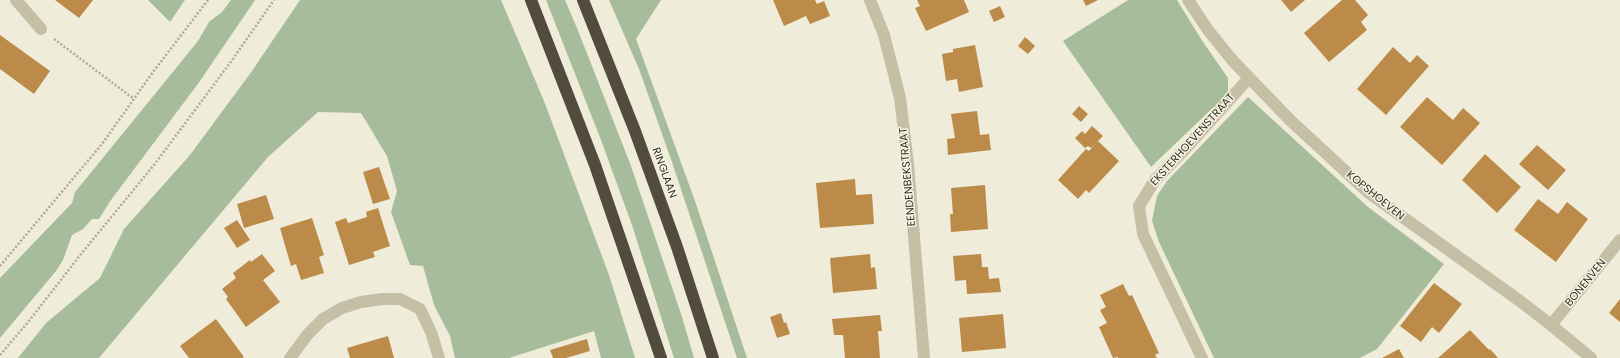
<!DOCTYPE html>
<style>
body{margin:0}
canvas{display:block;background:#efecd9}
</style>
<canvas width="1620" height="358"></canvas>
<script>
const ctx = document.querySelector('canvas').getContext('2d');
ctx.lineJoin = 'round';
function fill(path, color) {
  ctx.fillStyle = color;
  ctx.fill(path, 'evenodd');
}
function poly(rows) {
  const path = new Path2D();
  for (const r of rows) {
    path.moveTo(r[0], r[1]);
    for (let i = 2; i < r.length; i += 2) path.lineTo(r[i], r[i + 1]);
  }
  return path;
}
function trace(path, color, width, dash) {
  ctx.strokeStyle = color;
  ctx.lineWidth = width;
  ctx.lineCap = dash ? 'butt' : 'round';
  ctx.setLineDash(dash || []);
  ctx.stroke(path);
}
function label(font, color, halo, rows, align = 'center') {
  ctx.font = font + ' Poppins,sans-serif';
  ctx.lineWidth = 3;
  ctx.setLineDash([]);
  ctx.textBaseline = 'middle';
  ctx.strokeStyle = halo;
  ctx.fillStyle = color;
  for (const [text, x, y, turn = 0] of rows) {
    ctx.save();
    ctx.translate(x, y);
    ctx.rotate((+turn || 0) * Math.PI / 180);
    ctx.textAlign = isNaN(turn) ? turn : align;
    if (halo) ctx.strokeText(text, 0, 0);
    ctx.fillText(text, 0, 0);
    ctx.restore();
  }
}
const green = poly([
 [148,0,185,0,170,22],
 [231,0,255,0,200,81,111,200,99,219,92,219,83,229,72,235,63,260,56,271,0,338,0,278,72,203,75,192,89,175,198,41,209,22,222,12],
 [300,0,501,0,544,101,609,275,635,358,601,358,594,331,509,358,455,358,450,336,434,305,423,266,410,265,391,212,397,191,387,156,361,113,318,112,268,157,99,358,18,358,46,323,100,278,124,229,190,155,252,71],
 [546,0,565,0,579,33,631,166,682,317,694,358,674,358,632,225,601,140],
 [609,0,661,0,636,39,695,201,747,358,737,358,672,162,639,69],
 [1128,0,1177,0,1201,39,1228,78,1228,92,1218,103,1151,167,1063,41],
 [1248,97,1368,207,1444,264,1377,349,1360,358,1214,358,1159,242,1152,221,1157,196,1167,181]
]);
const building = poly([
 [55,0,93,0,79,18],
 [773,0,815,0,817,4,824,1,830,16,810,24,806,16,784,26],
 [917,0,964,0,969,12,926,31,915,8,920,6],
 [1083,0,1098,0,1086,6],
 [1281,0,1305,0,1291,12],
 [1342,0,1355,0,1368,15,1361,22,1367,30,1329,62,1304,33],
 [1000,6,1005,17,994,22,989,11],
 [0,35,50,71,34,94,0,69],
 [1025,37,1035,46,1028,54,1018,46],
 [975,45,983,87,959,92,957,79,946,81,942,54,953,52,953,49],
 [1393,47,1410,63,1417,55,1429,66,1386,115,1357,89],
 [1427,97,1453,120,1463,108,1480,123,1442,165,1400,127],
 [1079,106,1088,114,1081,122,1072,114],
 [977,111,980,135,989,134,991,150,948,155,947,139,955,138,951,114],
 [1092,126,1103,136,1091,148,1088,146,1085,148,1075,138,1082,131,1085,134],
 [1098,141,1119,161,1089,193,1086,190,1078,199,1058,180,1086,149,1089,151],
 [1537,145,1566,170,1548,190,1519,164],
 [1485,154,1521,187,1497,213,1462,180],
 [379,167,390,199,373,204,363,172],
 [855,179,856,195,872,194,874,224,820,228,816,183],
 [985,185,988,229,951,232,950,214,953,214,951,188],
 [266,195,274,219,244,228,237,204],
 [1538,199,1558,214,1567,202,1588,219,1556,262,1514,230],
 [378,208,390,246,373,252,375,257,349,265,335,222,346,218,348,223,367,217,366,212],
 [312,218,324,255,319,257,324,273,301,280,296,264,291,266,280,228],
 [237,220,250,240,237,248,224,228],
 [262,254,275,271,263,280,280,302,246,327,226,299,228,297,222,289,236,278,233,273,250,260,251,262],
 [870,254,871,268,875,267,877,289,833,293,830,258],
 [981,254,982,267,988,267,989,279,999,278,1001,292,967,294,966,280,955,281,953,256],
 [1434,283,1462,304,1439,333,1432,327,1421,342,1400,326],
 [1123,284,1129,296,1132,295,1159,353,1155,355,1157,358,1118,358,1118,357,1113,358,1099,327,1107,323,1100,310,1106,307,1100,295],
 [1620,299,1620,322,1609,313],
 [781,313,784,323,786,322,790,334,777,338,770,317],
 [1003,314,1006,348,962,352,959,318],
 [880,315,882,331,878,331,880,358,845,358,843,335,834,335,832,319],
 [216,319,244,357,242,358,189,358,180,346],
 [1470,330,1489,350,1490,349,1498,358,1438,358],
 [388,336,394,358,350,358,347,348],
 [587,339,590,351,566,358,553,358,550,350],
 [1399,349,1404,358,1382,358]
]);
const path = poly([
 [54,39,134,99],
 [0,266,102,144,153,72,208,0],
 [0,355,29,321,81,254,154,165,230,63,274,0]
]);
const street = poly([
 [16,0,41,29],
 [870,0,884,35,900,98,908,164,924,358],
 [1188,0,1208,30,1233,61,1291,121,1369,193,1520,301,1551,325,1591,358],
 [1551,325,1620,240],
 [290,358,308,334,323,319,342,308,361,302,382,299,400,299,420,309,431,332,439,358],
 [1202,358,1143,234,1139,206,1155,180,1185,149,1249,78]
]);
const highway = poly([
 [531,0,595,165,661,358],
 [583,0,635,131,677,247,713,358]
]);
const streetNames = [
 ["EKSTERHOEVENSTRAAT",1193,140,-48],
 ["RINGLAAN",664,173,70],
 ["EENDENBEKSTRAAT",908,177,-95],
 ["KOPSHOEVEN",1375,196,39],
 ["BONENVEN",1586,283,-51]
];
fill(green, '#a6bc9a');
fill(building, '#bc8b49');
trace(path, '#b1a990', 2.5, [2, 2]);
trace(street, '#c5bfa6', 12);
trace(highway, '#524b3e', 12);
label('11px', '#322e26', '#f7f5e4', streetNames);
</script>
